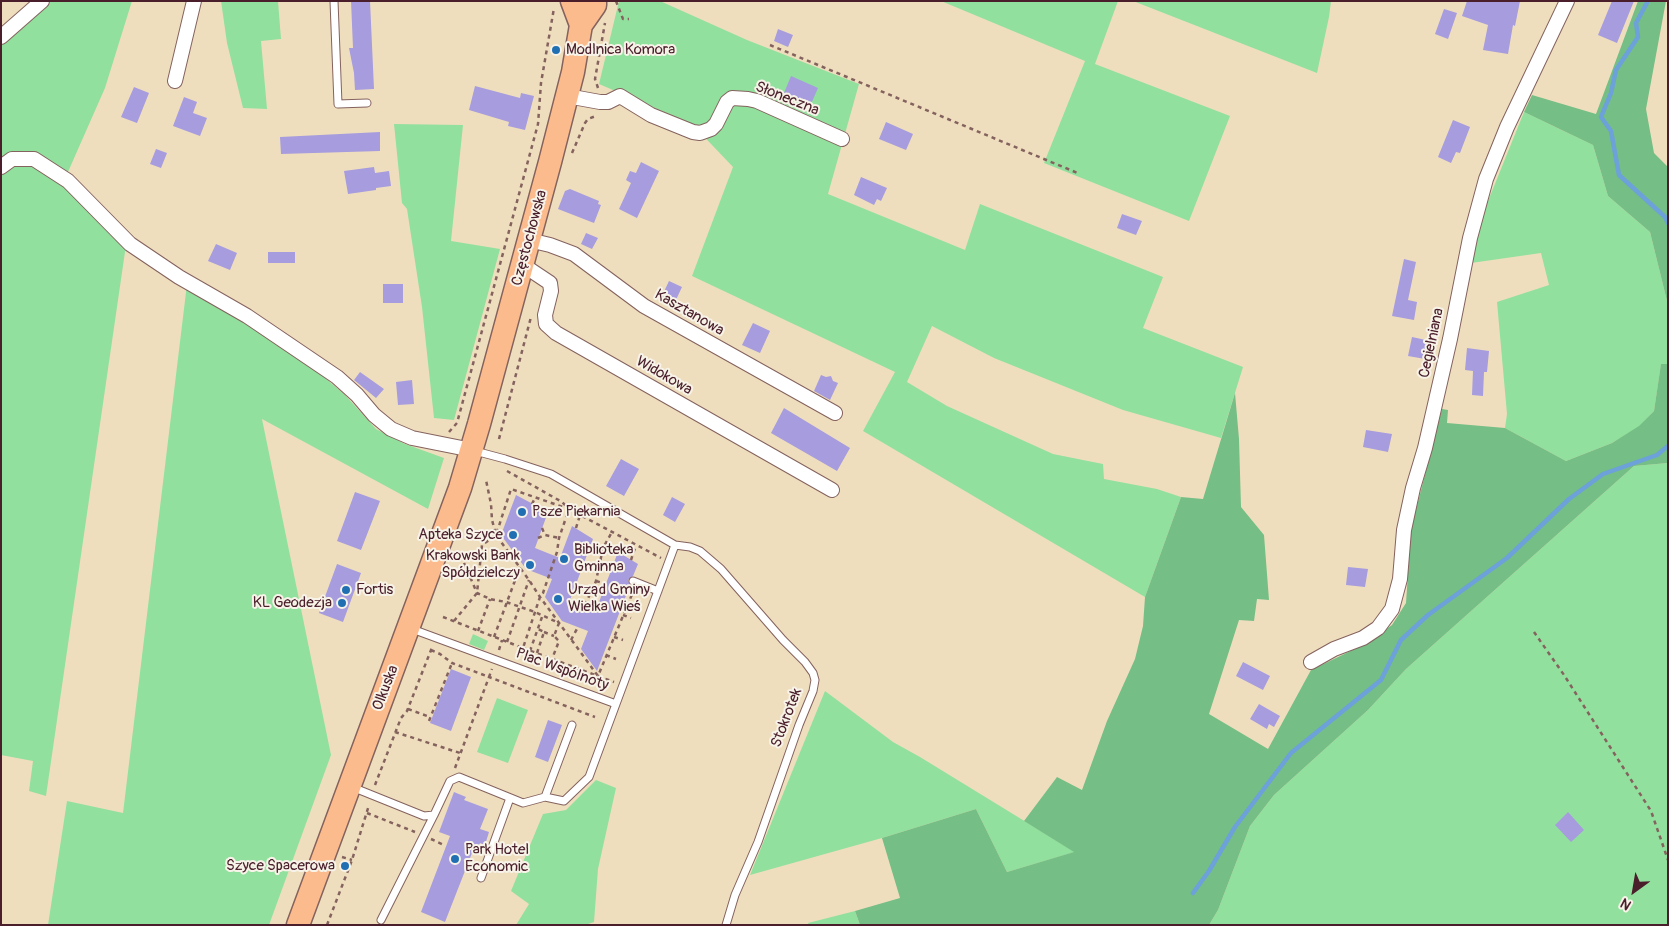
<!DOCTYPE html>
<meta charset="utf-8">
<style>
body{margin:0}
#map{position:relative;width:1669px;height:926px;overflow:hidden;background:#efdebe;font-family:Pangolin,sans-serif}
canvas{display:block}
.frame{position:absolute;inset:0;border:2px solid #4a1f2b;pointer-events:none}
.north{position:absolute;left:1609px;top:866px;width:50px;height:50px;-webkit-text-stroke:4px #f7f3e8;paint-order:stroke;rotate:212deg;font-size:14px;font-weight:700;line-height:20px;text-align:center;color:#4a1f2b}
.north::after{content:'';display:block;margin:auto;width:18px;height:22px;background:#4a1f2b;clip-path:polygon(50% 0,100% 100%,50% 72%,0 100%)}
</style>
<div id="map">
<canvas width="1669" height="926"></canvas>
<div class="frame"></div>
<div class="north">N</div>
</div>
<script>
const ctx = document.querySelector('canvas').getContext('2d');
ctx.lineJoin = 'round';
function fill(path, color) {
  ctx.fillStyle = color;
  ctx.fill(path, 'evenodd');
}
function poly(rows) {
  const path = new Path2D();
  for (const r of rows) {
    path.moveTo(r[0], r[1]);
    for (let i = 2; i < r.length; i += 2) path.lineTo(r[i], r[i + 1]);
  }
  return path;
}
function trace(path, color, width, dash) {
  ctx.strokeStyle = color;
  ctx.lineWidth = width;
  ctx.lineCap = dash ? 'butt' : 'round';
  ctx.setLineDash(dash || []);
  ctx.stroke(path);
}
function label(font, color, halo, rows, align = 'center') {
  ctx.font = font + ' Pangolin,sans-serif';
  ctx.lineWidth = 4;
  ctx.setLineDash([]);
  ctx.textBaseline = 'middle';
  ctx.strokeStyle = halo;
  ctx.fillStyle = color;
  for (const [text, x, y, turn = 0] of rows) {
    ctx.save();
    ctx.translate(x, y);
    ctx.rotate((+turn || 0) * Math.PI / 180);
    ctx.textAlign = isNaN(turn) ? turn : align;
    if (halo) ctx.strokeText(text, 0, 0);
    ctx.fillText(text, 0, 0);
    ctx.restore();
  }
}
const green = poly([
 [39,1,132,1,105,88,64,181,126,245,46,796,29,791,33,761,1,755,1,34],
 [221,1,278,1,281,39,261,41,267,109,243,108,227,43],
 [619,1,660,1,747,40,859,84,828,194,965,250,980,204,1163,277,1143,328,1243,367,1221,438,1123,410,994,358,932,326,907,382,947,406,1053,454,1103,464,1104,479,1157,489,1181,497,1145,597,863,431,895,372,692,276,733,167,692,124,599,84],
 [941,1,1118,1,1095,64,1230,116,1189,221,1044,163,1085,61],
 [1133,1,1331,1,1329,17,1317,73],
 [1524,112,1593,145,1608,196,1650,232,1668,305,1668,364,1661,365,1654,411,1639,427,1612,443,1566,461,1505,428,1507,414,1497,302,1549,285,1541,253,1471,263,1486,206],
 [394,124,463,125,451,241,500,249,454,420,434,418,422,307,407,209,402,203],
 [187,284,305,361,345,395,376,429,405,444,444,458,428,509,262,419,331,755,269,925,48,925,67,801,123,813],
 [1668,463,1668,925,1209,925,1218,910,1250,826,1274,795,1368,710,1406,669,1634,466],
 [473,634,488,641,484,650,469,644],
 [825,691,893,742,920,757,1075,852,1007,872,976,809,882,838,750,875],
 [497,698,528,710,508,763,477,752],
 [596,780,616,788,598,869,594,922,585,925,516,925,529,904,511,891,543,814,566,810],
 [855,911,860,925,809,925,808,923]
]);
const forest = poly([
 [1638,1,1666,1,1646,109,1654,153,1668,167,1668,305,1650,232,1608,196,1593,145,1524,112,1532,95,1596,114],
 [1661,364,1668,364,1668,463,1634,466,1406,669,1368,710,1274,795,1250,826,1218,910,1209,925,860,925,855,911,900,898,882,838,976,809,1007,872,1074,852,1024,821,1057,777,1082,790,1107,721,1135,659,1143,626,1145,597,1181,497,1203,499,1235,393,1239,439,1241,507,1264,535,1269,600,1257,599,1254,621,1239,620,1209,714,1268,749,1311,670,1361,646,1392,625,1406,603,1411,529,1442,409,1448,410,1447,423,1505,428,1566,461,1612,443,1639,426,1654,411]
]);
const stream = poly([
 [1648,1,1636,23,1638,37,1616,70,1611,93,1601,117,1611,131,1619,175,1665,217,1668,223],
 [1193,893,1209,871,1235,827,1291,753,1381,680,1401,640,1428,615,1507,558,1569,499,1603,474,1657,455,1668,446]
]);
const building = poly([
 [351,1,370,1,374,89,355,90,354,73,349,48,353,48],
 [1467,1,1520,1,1515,26,1513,25,1508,54,1483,50,1488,25,1462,16],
 [1612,1,1634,1,1617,43,1598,35],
 [1444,9,1457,13,1448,39,1435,34],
 [778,29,793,35,788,47,774,41],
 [791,76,818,88,811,104,784,93],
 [475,86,520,98,521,93,534,96,525,130,508,126,509,122,469,110],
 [134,87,149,93,137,123,121,117],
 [184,97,197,102,193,113,207,118,200,136,173,126],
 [1453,120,1470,127,1460,153,1456,152,1451,163,1438,157],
 [886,122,913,134,906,150,879,139],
 [380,132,380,151,281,154,280,137],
 [156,149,167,153,161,168,150,164],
 [641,162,659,171,637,218,619,209,631,183,626,180,630,171,636,173],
 [374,167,375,173,389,171,391,186,376,188,376,190,348,194,344,171],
 [861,177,887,188,881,201,877,199,874,205,854,195],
 [570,189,599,201,598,204,601,205,594,223,558,209,565,191],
 [1122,214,1142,221,1136,235,1117,228],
 [586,233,598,238,592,249,581,244],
 [216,244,237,253,230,270,208,261],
 [268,252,295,252,295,263,268,263],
 [1404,259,1416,262,1408,300,1417,302,1414,320,1392,316],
 [669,281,682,287,674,304,661,298],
 [383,284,403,284,403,303,383,303],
 [753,323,770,331,760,353,742,345],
 [1412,337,1435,342,1431,360,1408,356],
 [1467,348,1489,351,1487,372,1484,372,1483,396,1472,395,1473,371,1465,370],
 [360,372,384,389,376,398,354,380],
 [821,375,826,377,831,376,833,381,838,383,830,400,814,391],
 [412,380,414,404,398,405,396,382],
 [784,408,850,448,837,471,771,433],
 [1366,430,1392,434,1388,452,1363,447],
 [621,459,639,469,624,496,606,486],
 [355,492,380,501,361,550,337,541],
 [516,495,548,512,535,548,560,558,572,526,593,539,570,600,596,610,618,552,638,564,633,576,628,580,630,585,597,671,581,649,588,631,562,621,545,597,552,579,526,569,501,535],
 [672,497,685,504,675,522,663,515],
 [337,564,361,573,343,622,319,613],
 [1348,567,1368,569,1365,587,1346,585],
 [1243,662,1270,676,1263,690,1236,676],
 [451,669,471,677,451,731,430,723],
 [1259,704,1280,716,1274,727,1269,724,1267,729,1250,719],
 [548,720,562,725,548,762,535,757],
 [454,792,466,797,464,800,488,809,480,829,489,832,485,845,480,843,476,854,472,853,445,922,421,912,450,836,439,832],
 [1568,812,1584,830,1571,842,1555,825]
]);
const path = poly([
 [616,1,623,19,629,19],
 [770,45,1080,174],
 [598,88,595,79,605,23],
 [572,153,585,123,588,119,596,116],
 [449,432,457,423,538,124,541,83,554,8],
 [499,439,531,317],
 [507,471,562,502,569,509,661,558],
 [532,504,535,498],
 [542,528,545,535],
 [576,528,580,515],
 [538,538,545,535,559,538],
 [631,560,636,545],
 [464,563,477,593,490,599,506,602,535,612,559,623,554,636,559,641,552,659],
 [596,581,606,584],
 [585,605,596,581,603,548,612,532],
 [623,615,631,618],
 [443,617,523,648,540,597,543,593,557,552,559,538,569,509,511,489,496,535,529,580,540,597,598,676],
 [454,621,477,593,482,545,496,535,492,520,491,504,486,480],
 [478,631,490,599],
 [544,632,554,636],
 [1534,632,1564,675,1651,811,1668,860],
 [494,637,520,567],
 [614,637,623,640],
 [571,640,578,627],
 [507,642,529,580],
 [523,648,614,682],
 [431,650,440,654,452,663,489,677,492,669],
 [499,650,502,640],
 [530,651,542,617],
 [537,653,544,632,538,629],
 [606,655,616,659],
 [600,688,598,676,633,592],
 [408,709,430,717],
 [429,721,452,663],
 [395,732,460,753],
 [455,768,489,677,595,717],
 [375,785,401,718,407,711,433,645],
 [367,813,415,832],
 [431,839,444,845],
 [342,857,352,860],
 [327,925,352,860,369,805]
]);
const service = poly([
 [334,1,338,104,367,103],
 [475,451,505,459,551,474,675,545,690,547,700,551,721,569,783,640,805,662,813,673,815,680,813,691,799,725,758,842,735,895,726,925],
 [633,581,658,591],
 [412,629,616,704,675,545],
 [352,787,424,816,434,815,450,781,459,777,523,803,545,797,564,801,589,777,616,704],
 [545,797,572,725],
 [481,878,510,798],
 [381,920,434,815]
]);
const minor = poly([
 [1,37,42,1],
 [175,81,194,1],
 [567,96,600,102,608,102,620,96,651,115,693,132,700,133,711,129,716,124,727,102,732,98,748,99,757,101,842,139],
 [1,167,12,159,34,159,68,181,130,244,179,277,247,316,337,377,357,395,374,415,391,429,412,438,472,450],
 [529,240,550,245,574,254,644,306,835,413],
 [523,265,550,283,551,291,545,315,546,324,556,333,832,490],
 [1311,662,1334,649,1363,638,1378,628,1392,609,1400,579,1404,530,1413,488,1425,448,1450,339,1470,238,1486,179,1507,127,1567,1]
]);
const primary = poly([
 [572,1,581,25],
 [298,925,460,488,479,424,550,162,573,72,581,25,595,5,595,1]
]);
const markers = [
 [556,50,5,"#1f6fb2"],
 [522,512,5,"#1f6fb2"],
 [513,535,5,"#1f6fb2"],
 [564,559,5,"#1f6fb2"],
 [530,565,5,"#1f6fb2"],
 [346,590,5,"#1f6fb2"],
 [558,599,5,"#1f6fb2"],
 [342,603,5,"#1f6fb2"],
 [455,859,5,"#1f6fb2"],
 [345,866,5,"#1f6fb2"]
];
const poiNames = [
 ["Modlnica Komora",566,50],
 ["Psze Piekarnia",532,512],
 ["Apteka Szyce",503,535,"right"],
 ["Biblioteka",574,550],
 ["Gminna",574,567],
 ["Krakowski Bank",520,556,"right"],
 ["Spółdzielczy",520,573,"right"],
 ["Fortis",356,590],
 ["Urząd Gminy",568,590],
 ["Wielka Wieś",568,607],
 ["KL Geodezja",332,603,"right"],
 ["Park Hotel",465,850],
 ["Economic",465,867],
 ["Szyce Spacerowa",335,866,"right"]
];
const streetNames = [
 ["Słoneczna",787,99,22],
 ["Częstochowska",530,238,-75],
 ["Kasztanowa",689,313,30],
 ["Cegielniana",1432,343,-78],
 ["Widokowa",664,376,30],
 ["Plac Wspólnoty",562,670,20],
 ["Olkuska",386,688,-69],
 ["Stokrotek",787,718,-69]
];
fill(green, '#92e09e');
fill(forest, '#75be85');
trace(stream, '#6ca1d9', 4.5);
fill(building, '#a69cde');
trace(service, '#84625e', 9);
trace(minor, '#84625e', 16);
trace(primary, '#84625e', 25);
trace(path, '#84625e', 2.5, [4, 4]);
trace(service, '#fff', 7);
trace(minor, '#fff', 14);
trace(primary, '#fbbb8c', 22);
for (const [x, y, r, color] of markers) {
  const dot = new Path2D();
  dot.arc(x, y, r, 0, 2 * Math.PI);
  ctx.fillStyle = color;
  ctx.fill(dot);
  trace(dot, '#f7f3e8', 2);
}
label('15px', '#4a1f2b', '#f7f3e8', poiNames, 'left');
label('15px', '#4a1f2b', '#f7f3e8', streetNames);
</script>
